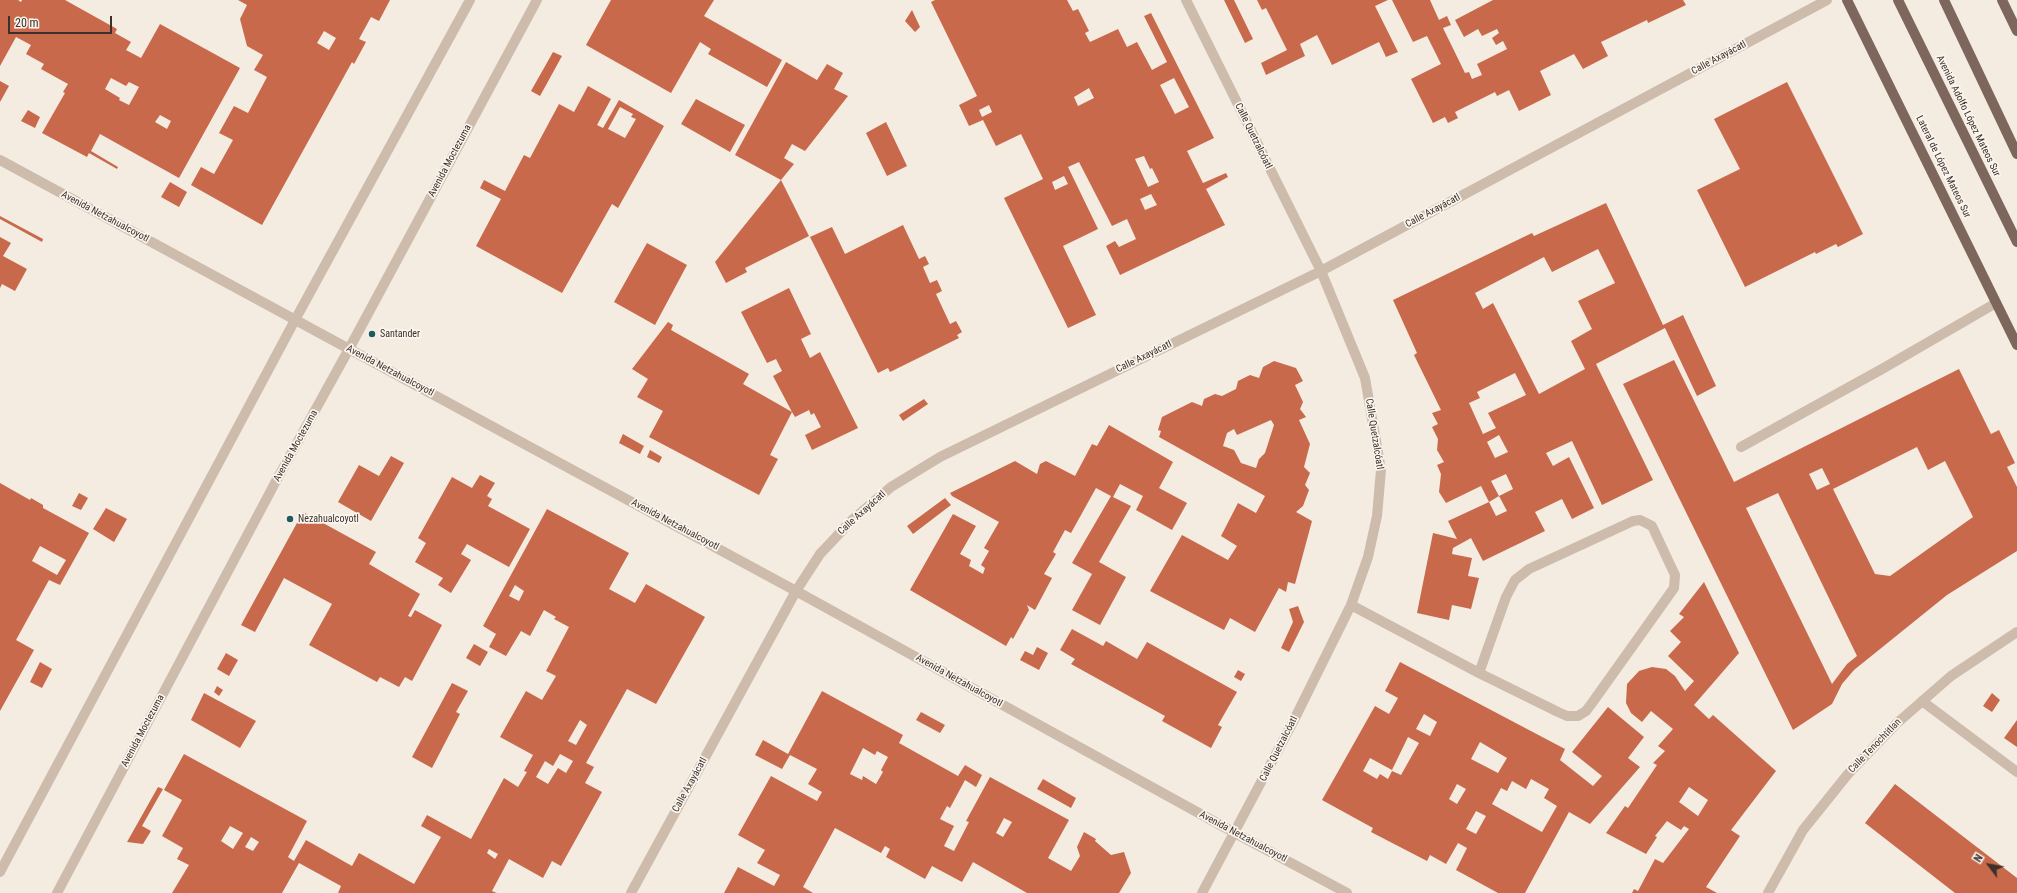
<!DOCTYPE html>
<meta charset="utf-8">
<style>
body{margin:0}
#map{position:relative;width:2017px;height:893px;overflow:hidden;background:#f4ebe1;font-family:"Roboto Condensed",sans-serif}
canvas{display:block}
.north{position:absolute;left:1969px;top:845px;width:40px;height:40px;-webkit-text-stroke:3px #fbf5ee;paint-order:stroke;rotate:302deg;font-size:11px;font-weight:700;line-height:16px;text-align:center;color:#3b302b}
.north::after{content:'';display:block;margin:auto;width:14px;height:18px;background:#3b302b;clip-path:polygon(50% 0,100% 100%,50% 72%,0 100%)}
.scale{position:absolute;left:8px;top:16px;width:104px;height:18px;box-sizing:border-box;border:2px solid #3b302b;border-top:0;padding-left:5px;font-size:12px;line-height:14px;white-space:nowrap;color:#3b302b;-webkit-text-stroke:3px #fbf5ee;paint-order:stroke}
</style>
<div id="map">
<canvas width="2017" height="893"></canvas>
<div class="north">N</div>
<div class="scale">20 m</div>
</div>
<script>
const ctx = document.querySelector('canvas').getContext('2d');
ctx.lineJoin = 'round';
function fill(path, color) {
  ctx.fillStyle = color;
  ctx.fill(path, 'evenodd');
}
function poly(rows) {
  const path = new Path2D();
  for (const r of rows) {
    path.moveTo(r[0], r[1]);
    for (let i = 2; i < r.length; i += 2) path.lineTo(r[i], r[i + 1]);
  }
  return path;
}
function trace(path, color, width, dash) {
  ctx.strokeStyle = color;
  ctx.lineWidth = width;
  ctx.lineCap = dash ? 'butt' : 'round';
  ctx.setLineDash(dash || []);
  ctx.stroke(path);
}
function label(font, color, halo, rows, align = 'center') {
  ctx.font = font + ' "Roboto Condensed",sans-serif';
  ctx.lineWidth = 3.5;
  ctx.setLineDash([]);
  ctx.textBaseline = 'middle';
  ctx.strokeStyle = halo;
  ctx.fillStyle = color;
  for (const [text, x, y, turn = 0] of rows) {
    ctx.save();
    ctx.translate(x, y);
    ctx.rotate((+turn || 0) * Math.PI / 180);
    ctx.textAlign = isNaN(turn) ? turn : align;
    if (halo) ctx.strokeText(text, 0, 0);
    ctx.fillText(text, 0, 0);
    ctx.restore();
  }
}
const building = poly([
 [0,0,18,0,21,2,22,0,65,0,117,29,115,33,131,42,126,50,141,58,160,24,240,68,179,178,100,134,91,151,118,167,117,169,89,153,87,157,42,133,65,93,63,92,68,84,41,69,44,64,26,54,31,45,16,37,0,66],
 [111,78,126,86,129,82,139,87,129,105,119,100,120,98,105,89],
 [160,115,171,121,167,129,155,122],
 [238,0,390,0,379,21,371,17,359,39,366,42,354,64,352,62,262,225,191,185,201,167,214,174,233,140,219,133,234,106,248,113,267,77,254,70,263,55,247,46,240,19,247,5],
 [324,31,336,38,329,50,317,43],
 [611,0,714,0,704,16,782,60,767,87,708,54,711,49,700,42,671,93,586,45],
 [935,0,1067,0,1073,11,1078,9,1089,31,1085,33,1090,42,1118,29,1127,47,1137,42,1152,70,1167,62,1144,16,1151,13,1214,138,1187,151,1203,183,1226,173,1228,177,1206,189,1225,225,1120,275,1106,246,1115,241,1119,247,1136,239,1127,219,1112,226,1079,162,1068,167,1098,229,1063,246,1096,315,1068,328,1004,198,1043,179,1021,134,996,146,983,120,969,126,959,105,977,96,931,2],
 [1174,78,1189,107,1175,114,1160,85],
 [1089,88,1094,98,1078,106,1074,97],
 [989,105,992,112,982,117,979,110],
 [1144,156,1150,169,1152,168,1159,182,1148,187,1135,159],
 [1064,176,1068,184,1055,190,1052,182],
 [1151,194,1157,205,1145,210,1140,199],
 [1224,0,1234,0,1253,39,1245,43],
 [1257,0,1388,0,1375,6,1398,52,1386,57,1379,42,1332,65,1317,35,1300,44,1305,56,1266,75,1261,63,1287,50,1266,8,1262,10],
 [1392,0,1430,0,1439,20,1447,16,1451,25,1443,28,1465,73,1469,72,1472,79,1482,75,1477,64,1507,49,1503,41,1496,45,1492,38,1499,33,1497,29,1482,36,1478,29,1464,37,1455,20,1493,0,1683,0,1686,5,1648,23,1647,20,1601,42,1608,56,1583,69,1574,54,1540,71,1551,95,1519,111,1509,90,1497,96,1495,92,1455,112,1458,118,1448,123,1445,117,1433,123,1411,79,1441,64,1427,36,1413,42],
 [912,10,920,27,915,32,905,21],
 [553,52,562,56,540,96,531,91],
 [786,62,817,80,827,64,843,73,834,89,848,96,805,151,792,144,784,158,794,164,781,180,735,155],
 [0,81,9,86,0,102],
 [1787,82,1863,234,1838,247,1836,244,1816,254,1815,252,1745,287,1697,190,1740,169,1714,119],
 [588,86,611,99,597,125,603,128,619,100,664,126,618,208,612,204,562,293,476,246,501,199,480,188,484,180,505,191,524,155,530,158,559,104,574,112],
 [620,107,633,114,631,117,636,119,625,138,608,129],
 [696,99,745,125,730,152,681,124],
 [28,110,40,117,35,128,21,121],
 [886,122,907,166,887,176,866,133],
 [781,180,809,236,745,268,747,272,726,283,715,262],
 [170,182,187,192,179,207,161,197],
 [1606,203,1663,325,1683,315,1716,386,1697,396,1665,328,1596,364,1653,480,1602,505,1572,441,1546,453,1553,466,1569,457,1594,508,1572,519,1562,499,1535,512,1545,531,1483,561,1471,538,1453,548,1452,554,1472,558,1468,576,1479,578,1471,609,1452,605,1449,620,1417,613,1433,533,1457,539,1448,521,1489,502,1481,486,1446,503,1439,492,1441,474,1437,465,1444,462,1437,450,1438,439,1432,427,1438,424,1432,413,1441,410,1414,355,1417,353,1393,300,1532,233,1534,236],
 [1598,249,1615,283,1578,301,1592,329,1571,341,1585,369,1539,394,1493,303,1483,309,1475,293,1544,257,1552,272],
 [1515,373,1526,395,1488,413,1496,428,1483,434,1469,403,1480,398,1477,392],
 [1499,435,1508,452,1495,458,1487,442],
 [1506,474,1513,489,1499,496,1507,511,1496,516,1489,502,1499,496,1491,481],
 [0,216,43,239,42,242,0,219],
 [903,225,919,259,925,256,929,264,923,267,930,283,937,280,942,291,936,294,950,324,956,321,962,332,957,335,959,338,890,372,888,368,878,373,810,237,832,227,845,254],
 [0,237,11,243,3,256,27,269,15,291,2,284,0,288],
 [647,243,687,265,655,325,614,302],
 [789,288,811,334,801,339,810,358,820,352,858,428,812,450,805,435,821,427,814,413,811,415,809,410,795,417,792,412,770,455,778,459,759,495,649,437,663,411,637,397,648,379,632,369,668,322,673,325,671,330,749,374,743,384,792,412,773,376,782,371,776,359,767,363,741,312],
 [1674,360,1734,482,1959,369,1991,434,1999,430,2015,463,2007,467,2017,487,2017,551,1947,595,1854,670,1842,684,1832,704,1793,730,1623,384],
 [1917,447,1928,470,1945,461,1973,517,1890,576,1875,574,1833,489],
 [1822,468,1830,484,1817,490,1809,474],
 [1778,493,1857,656,1847,664,1832,684,1746,508],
 [1274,361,1296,368,1303,381,1295,385,1303,402,1300,409,1306,417,1299,420,1310,444,1304,467,1310,473,1305,485,1309,490,1303,506,1296,512,1312,521,1295,584,1288,582,1286,592,1279,588,1255,632,1230,618,1224,630,1150,591,1182,535,1228,560,1237,546,1221,536,1238,503,1256,513,1265,496,1159,437,1161,431,1158,430,1162,417,1192,402,1202,406,1204,399,1215,394,1222,396,1236,389,1238,381,1250,375,1259,378,1263,367],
 [1271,420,1274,425,1265,453,1259,459,1256,468,1241,463,1234,450,1223,446,1227,433,1234,429,1237,435],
 [924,399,928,404,903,421,899,415],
 [1109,425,1173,462,1159,488,1187,503,1172,530,1136,510,1143,496,1120,484,1113,497,1131,506,1099,562,1126,577,1100,625,1072,610,1092,574,1072,563,1111,496,1096,488,1071,533,1065,530,1053,552,1056,554,1044,574,1052,578,1035,610,1027,605,1029,610,1013,639,1011,637,1006,646,910,590,953,514,976,526,960,554,971,560,969,566,983,574,985,568,981,565,989,551,984,548,999,522,952,496,950,493,1015,461,1037,474,1040,464,1046,461,1075,476,1092,444,1097,446],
 [623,434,644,446,640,454,619,443],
 [650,450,662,457,659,463,647,457],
 [391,456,404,463,371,521,338,502,359,465,379,476],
 [480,475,495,483,487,496,492,499,488,506,530,529,509,567,467,544,461,554,471,560,451,593,438,585,443,578,415,562,426,543,418,538,452,477,472,488],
 [0,483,30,500,31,498,43,505,43,508,89,533,60,585,49,580,16,640,34,650,0,711],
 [40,546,66,560,57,575,32,561],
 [79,493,88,498,81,510,72,506],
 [945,498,951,505,913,534,907,526],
 [106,508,127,519,114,542,93,529],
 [547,509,629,553,609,589,635,603,646,584,705,617,656,704,627,689,586,763,594,767,585,783,602,792,561,866,552,861,543,878,509,859,492,891,497,893,338,893,341,886,299,863,282,893,172,893,189,865,177,859,183,848,162,836,182,800,164,790,184,754,307,821,288,857,294,861,306,840,352,866,359,853,414,884,441,837,421,826,427,815,471,839,504,778,518,787,527,772,524,771,533,755,500,737,526,691,542,700,556,676,546,671,569,627,554,619,556,617,544,610,530,636,521,631,506,656,489,647,496,634,483,626],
 [515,585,524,591,519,601,509,596],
 [580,720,587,725,576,745,568,741],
 [560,754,573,761,566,773,558,768,548,784,536,777,545,761,553,766],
 [230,826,243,833,233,849,221,841],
 [251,837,259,842,253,851,245,847],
 [489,849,498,854,495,859,487,853],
 [303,512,376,552,369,564,420,594,408,616,411,617,415,610,442,625,412,681,405,677,399,687,380,677,377,682,309,645,332,604,284,578,255,632,241,625],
 [1704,582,1739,653,1694,705,1709,719,1713,715,1776,771,1731,830,1740,836,1706,887,1717,893,1632,893,1634,889,1638,891,1655,859,1663,863,1689,829,1684,826,1681,830,1667,821,1655,836,1657,837,1646,854,1606,833,1625,806,1628,808,1657,765,1653,763,1665,751,1658,746,1673,729,1651,711,1642,722,1631,713,1626,703,1627,684,1639,671,1652,667,1666,669,1675,676,1685,691,1694,681,1668,656,1681,642,1670,631,1684,617,1679,614],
 [1689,787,1708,800,1698,816,1679,802],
 [1298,606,1304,622,1289,652,1281,648,1293,622,1289,609],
 [1072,629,1103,646,1106,641,1137,659,1147,642,1237,692,1218,725,1222,727,1211,748,1162,721,1165,716,1071,664,1075,659,1060,650],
 [474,644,488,652,480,666,466,658],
 [1037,647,1048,653,1039,670,1020,660,1025,651,1033,655],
 [226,653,238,660,229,676,217,669],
 [40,662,52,669,42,688,30,682],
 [1400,662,1565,749,1560,760,1593,786,1602,776,1572,752,1608,707,1644,737,1628,758,1640,767,1590,824,1569,812,1525,893,1498,893,1456,870,1467,848,1458,843,1446,864,1430,855,1427,861,1371,832,1373,828,1322,800,1375,706,1389,714,1398,698,1385,691],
 [1424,714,1437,722,1430,736,1416,729],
 [1408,737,1419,743,1401,775,1392,771,1388,779,1380,774,1377,779,1363,771,1370,758,1392,770],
 [1480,742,1507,758,1498,773,1471,759],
 [1531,779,1549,789,1544,798,1557,806,1542,832,1492,804,1501,788,1507,791,1512,781,1526,789],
 [1457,784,1466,789,1457,804,1449,799],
 [1476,811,1486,816,1476,834,1466,829],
 [1238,670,1245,674,1241,681,1234,677],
 [452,683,468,691,456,712,460,714,432,768,412,757],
 [217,686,223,690,219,696,214,692],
 [822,691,903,735,899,743,958,776,965,765,982,775,976,787,965,780,950,808,947,806,940,819,954,826,944,846,954,851,969,822,966,821,990,777,1069,820,1048,858,1071,871,1080,856,1077,847,1084,832,1096,839,1095,841,1111,855,1124,852,1131,873,1119,893,1027,893,973,862,962,882,932,866,925,879,886,857,890,849,885,846,881,853,835,828,803,887,813,893,724,893,738,867,774,886,780,875,757,863,765,850,738,835,771,776,817,801,822,792,808,784,817,769,790,755,782,769,755,755,763,740,788,754],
 [863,748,875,755,877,751,888,757,881,770,883,772,876,784,863,776,862,780,850,774],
 [1004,818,1012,822,1003,837,996,833],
 [204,693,256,721,240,748,191,720],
 [1992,693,2000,700,1992,712,1983,706],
 [921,712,945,725,940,733,916,720],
 [2017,720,2017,747,2004,738],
 [1043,779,1076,798,1071,808,1037,789],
 [1895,784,2017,878,2017,893,1955,893,1865,823],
 [158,787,163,789,142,826,151,831,143,844,127,842]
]);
const minor = poly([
 [1186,0,1321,271,1365,378,1381,470,1377,516,1368,557,1351,605,1293,722,1202,893],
 [0,160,796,591,1235,833,1347,893],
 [1741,447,1882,369,1996,303],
 [1351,605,1479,673,1558,712,1567,716,1578,716,1586,711,1592,703,1674,588,1675,575,1652,526,1640,520,1633,521,1529,569,1515,580,1506,597,1479,673],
 [1922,701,2017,772],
 [0,872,295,320,470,0],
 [57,893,276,481,349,349,537,0],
 [631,893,796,591,820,554,852,520,891,487,940,457,1321,271,1827,0],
 [1768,893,1803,830,1848,774,1896,724,1951,676,2017,632]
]);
const major = poly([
 [1847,0,2017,345],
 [1898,0,2017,242],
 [1944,0,2017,154],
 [2002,0,2017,31]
]);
const markers = [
 [372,334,4,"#1f5a5e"],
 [290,519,4,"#1f5a5e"]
];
const streetNames = [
 ["Calle Axayácatl",1719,58,-28],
 ["Avenida Adolfo López Mateos Sur",1968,116,64],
 ["Calle Quetzalcóatl",1253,136,64],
 ["Avenida Moctezuma",450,161,-62],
 ["Lateral de López Mateos Sur",1943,167,64],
 ["Calle Axayácatl",1433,211,-28],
 ["Avenida Netzahualcoyotl",105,217,28],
 ["Calle Axayácatl",1144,357,-26],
 ["Avenida Netzahualcoyotl",390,371,28],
 ["Calle Quetzalcóatl",1374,434,81],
 ["Avenida Moctezuma",296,446,-61],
 ["Calle Axayácatl",862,513,-42],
 ["Avenida Netzahualcoyotl",675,525,28],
 ["Avenida Netzahualcoyotl",959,681,29],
 ["Avenida Moctezuma",143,731,-62],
 ["Calle Tenochtitlan",1875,746,-46],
 ["Calle Quetzalcóatl",1279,749,-63],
 ["Calle Axayácatl",690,785,-61],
 ["Avenida Netzahualcoyotl",1243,837,28]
];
const poiNames = [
 ["Santander",380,334],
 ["Nezahualcoyotl",298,519]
];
fill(building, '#c8694b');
trace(minor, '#cdbbac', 10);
trace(major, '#7d675c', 10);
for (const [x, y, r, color] of markers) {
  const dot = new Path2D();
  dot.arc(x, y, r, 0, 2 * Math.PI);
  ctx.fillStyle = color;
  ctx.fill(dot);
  trace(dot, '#fbf5ee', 1.5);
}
label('10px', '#3b302b', '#fbf5ee', streetNames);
label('10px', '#3b302b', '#fbf5ee', poiNames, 'left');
</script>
